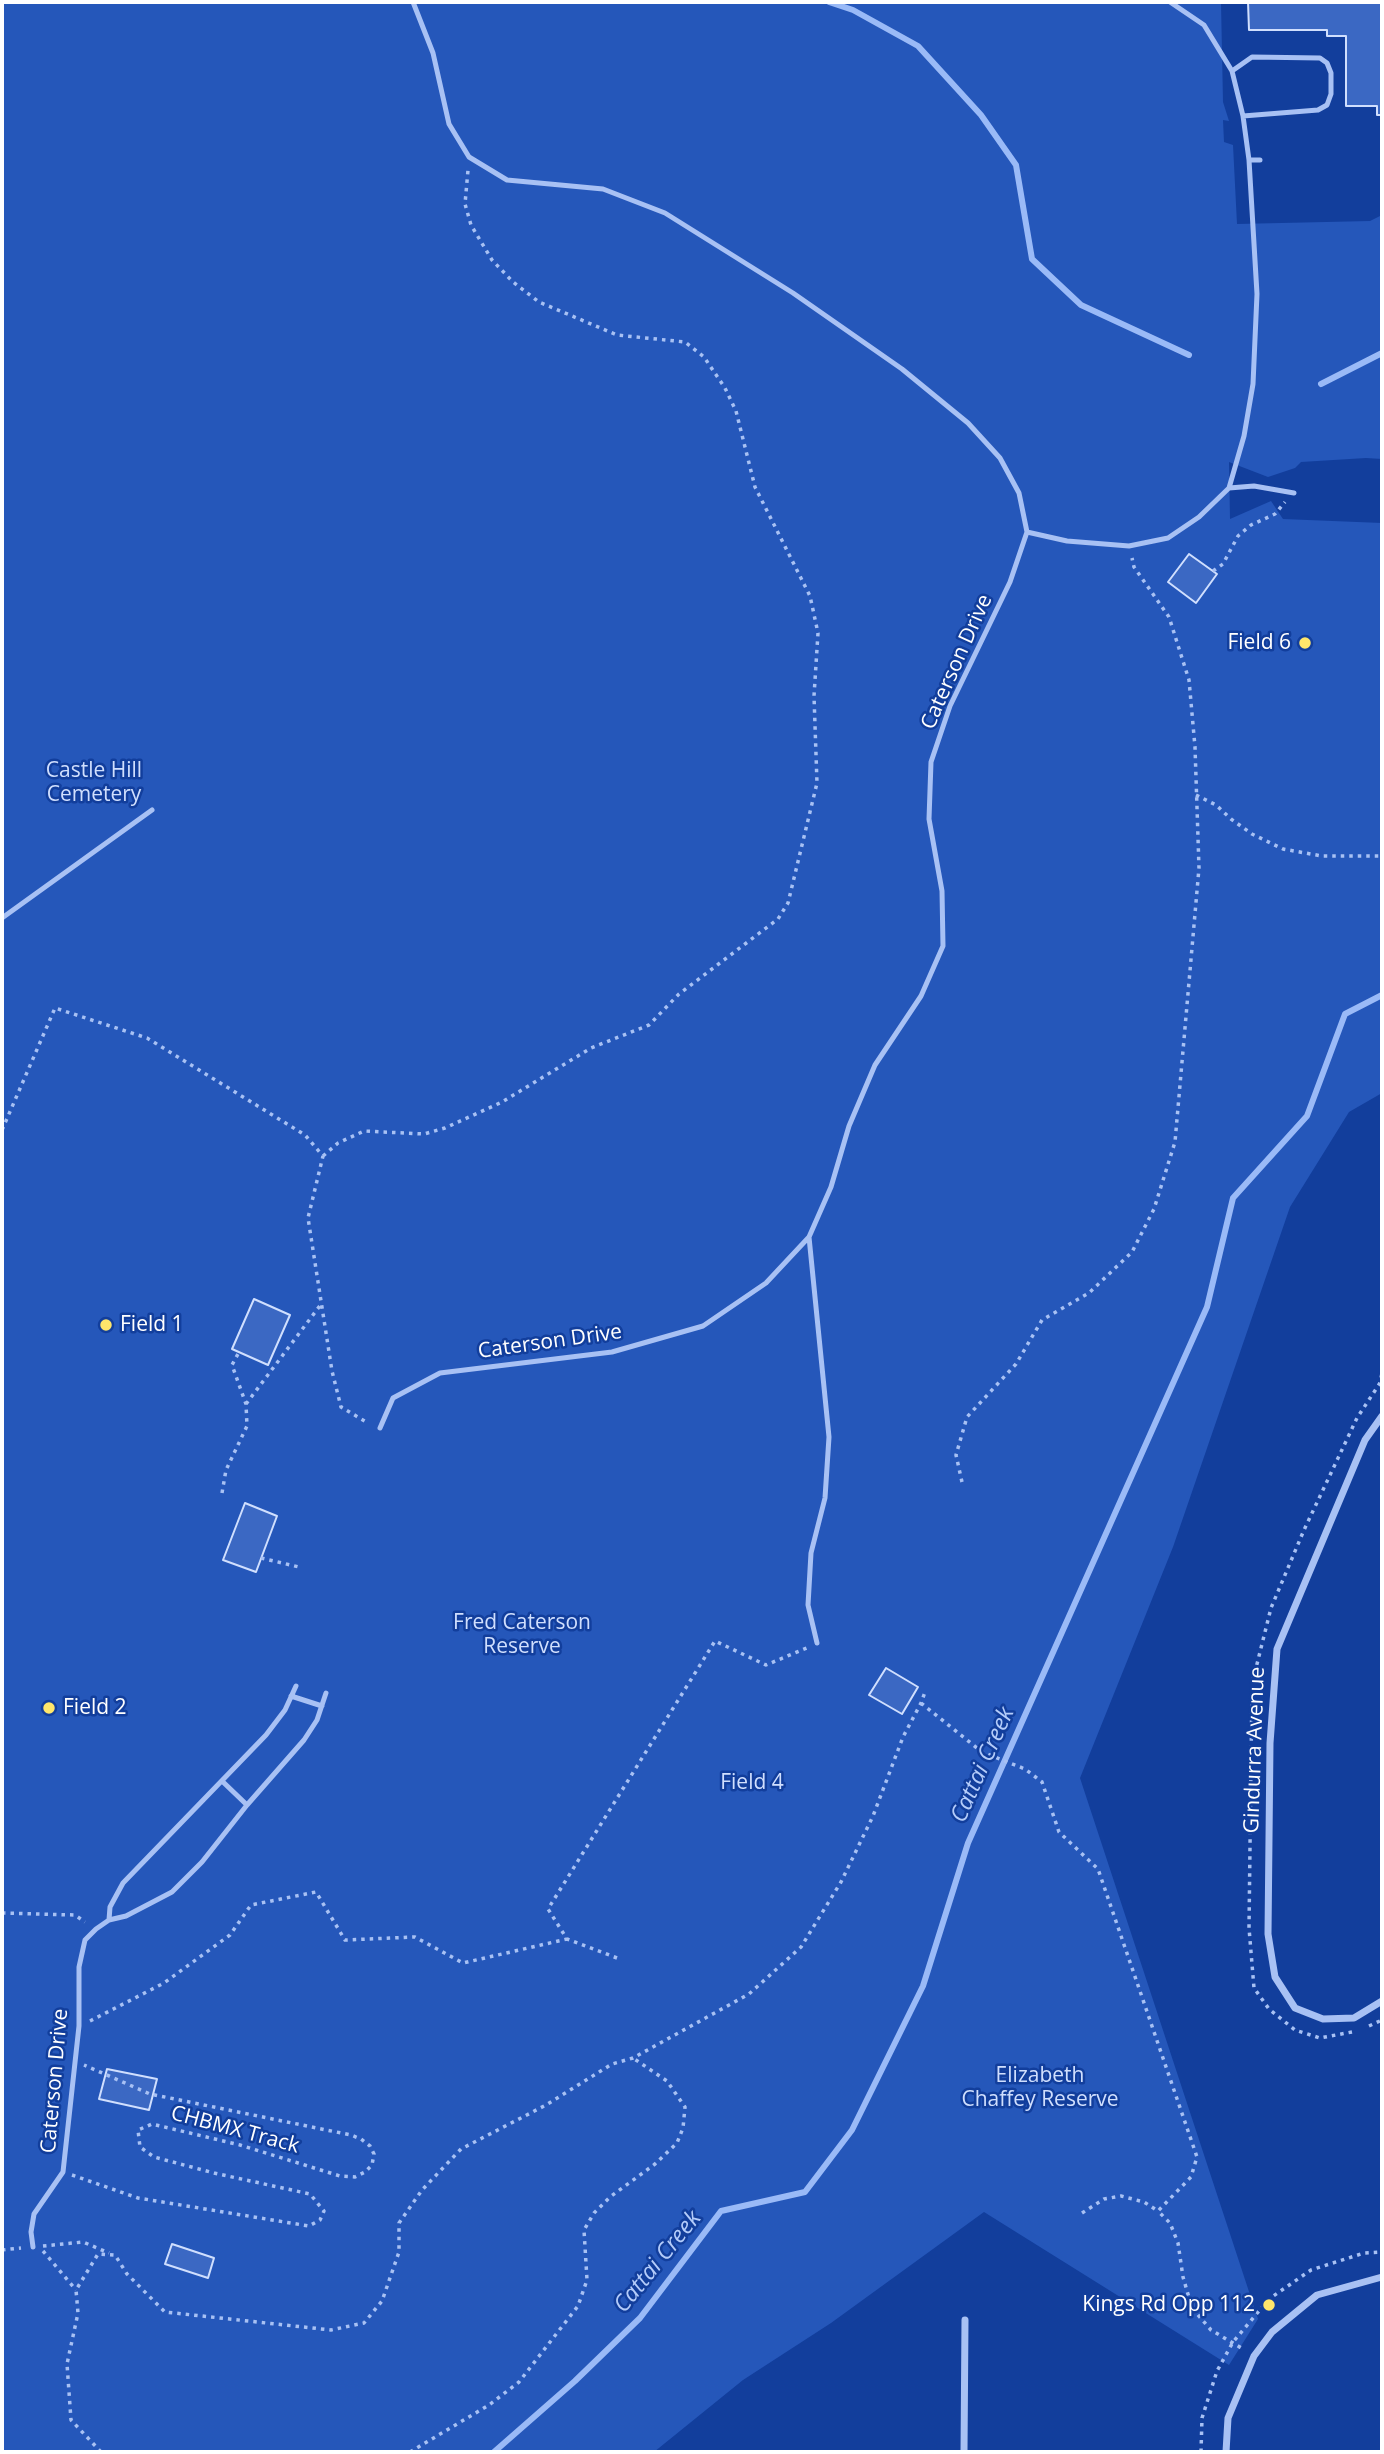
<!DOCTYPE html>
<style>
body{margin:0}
#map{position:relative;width:1384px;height:2454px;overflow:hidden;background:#123e9c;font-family:"Open Sans",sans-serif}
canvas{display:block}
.frame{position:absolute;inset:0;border:4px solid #fff;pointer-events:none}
</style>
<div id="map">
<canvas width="1384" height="2454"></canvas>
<div class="frame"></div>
</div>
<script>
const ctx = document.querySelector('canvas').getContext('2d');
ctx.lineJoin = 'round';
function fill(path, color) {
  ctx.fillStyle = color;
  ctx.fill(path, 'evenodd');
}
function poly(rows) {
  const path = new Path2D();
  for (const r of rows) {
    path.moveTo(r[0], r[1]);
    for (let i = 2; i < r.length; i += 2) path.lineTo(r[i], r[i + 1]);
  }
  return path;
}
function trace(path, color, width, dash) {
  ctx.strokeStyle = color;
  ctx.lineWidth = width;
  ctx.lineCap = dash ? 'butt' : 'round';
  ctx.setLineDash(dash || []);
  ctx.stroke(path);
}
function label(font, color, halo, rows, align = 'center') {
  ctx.font = font + ' "Open Sans",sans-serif';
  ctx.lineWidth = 5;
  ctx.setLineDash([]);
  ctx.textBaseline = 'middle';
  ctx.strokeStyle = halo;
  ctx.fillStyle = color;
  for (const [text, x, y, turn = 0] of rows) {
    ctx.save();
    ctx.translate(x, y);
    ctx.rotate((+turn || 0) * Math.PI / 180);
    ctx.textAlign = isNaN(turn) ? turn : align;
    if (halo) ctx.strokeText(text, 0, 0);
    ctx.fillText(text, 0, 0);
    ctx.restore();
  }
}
const green = poly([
 [2,2,1221,2,1223,102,1229,121,1223,120,1224,142,1233,145,1237,224,1370,221,1382,215,1382,459,1366,458,1301,462,1295,468,1268,477,1229,462,1230,519,1271,501,1283,519,1382,523,1382,1093,1349,1112,1290,1207,1173,1547,1080,1778,1258,2319,1229,2365,984,2212,831,2323,743,2380,654,2452,2,2452]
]);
const stream = poly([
 [829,2,853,10,918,46,981,115,1016,165,1032,259,1081,305,1189,355],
 [1321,384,1382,353],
 [494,2452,575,2381,640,2318,721,2211,805,2192,852,2130,923,1986,968,1843,1207,1307,1233,1198,1307,1116,1345,1014,1382,995]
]);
const building = poly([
 [1248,2,1382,2,1382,115,1377,115,1377,106,1346,106,1346,36,1327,36,1327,30,1249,30,1248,2],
 [1189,554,1217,574,1196,603,1168,582,1189,554],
 [254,1299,290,1315,268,1365,232,1349,254,1299],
 [245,1503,277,1516,256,1572,223,1560,245,1503],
 [886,1668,918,1687,902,1714,869,1695,886,1668],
 [107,2069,157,2079,149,2110,99,2099,107,2069],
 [172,2244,214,2258,208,2278,165,2264,172,2244]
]);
const path = poly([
 [1213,571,1223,564,1238,536,1251,525,1275,514,1285,502],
 [1196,795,1216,805,1231,819,1252,834,1283,849,1322,856,1382,856],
 [2,1130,55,1008,147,1038,305,1135,323,1156,308,1218,332,1371,341,1407,368,1423],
 [323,1156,338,1143,364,1131,424,1134,445,1128,502,1102,591,1048,649,1025,679,994,778,919,788,903,817,783,814,696,818,633,810,596,755,487,736,411,725,388,704,357,685,342,617,335,539,302,513,282,492,260,471,225,465,204,468,170],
 [246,1404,322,1303],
 [962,1482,956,1455,967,1417,1016,1364,1042,1320,1089,1293,1132,1252,1154,1209,1175,1142,1199,868,1195,747,1189,680,1169,617,1134,567,1132,558],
 [222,1493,226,1470,247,1426,246,1404,232,1365,239,1352],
 [261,1558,299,1567],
 [921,1703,982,1752,1025,1769,1042,1782,1059,1832,1098,1869,1197,2157,1191,2177,1158,2211,1170,2223,1178,2243,1183,2277,1192,2308,1211,2330,1243,2349],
 [2,1913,75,1915,85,1922],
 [617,1958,567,1939,548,1909,715,1641,766,1665,809,1647],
 [90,2021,164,1983,230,1935,251,1905,316,1892,345,1940,415,1937,463,1963,567,1939],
 [1369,2026,1382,2020],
 [1352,2032,1320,2038,1295,2030,1269,2009,1254,1988,1249,1928,1252,1684,1271,1608,1304,1530,1357,1418,1380,1383,1382,1373],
 [72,2175,138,2198,309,2226,320,2220,324,2211,310,2194,214,2173,154,2157,140,2147,138,2130,152,2124,240,2145,340,2176,355,2177,365,2172,372,2165,374,2154,370,2146,361,2139,351,2135,150,2094,84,2065],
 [1082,2213,1104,2199,1121,2196,1144,2202,1158,2211],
 [43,2246,83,2242,109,2253],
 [2,2250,21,2248],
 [43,2251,76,2290],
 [101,2452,71,2420,67,2364,78,2313,76,2290,98,2254,115,2255,127,2274,165,2312,331,2330,364,2323,382,2301,399,2252,399,2223,422,2190,461,2149,546,2105,612,2064,633,2058,749,1994,801,1947,841,1882,873,1816,903,1737,921,1703,925,1692],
 [410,2452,489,2405,519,2382,578,2306,587,2280,584,2230,594,2213,610,2197,655,2164,677,2143,683,2128,685,2107,667,2081,633,2058],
 [1201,2452,1202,2418,1217,2371,1233,2342,1269,2299,1311,2270,1364,2253,1382,2252]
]);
const lane = poly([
 [1232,71,1252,57,1320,58,1327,63,1331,73,1331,94,1327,105,1318,110,1243,116],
 [1249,160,1260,160],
 [1229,488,1254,486,1294,493],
 [1027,532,1067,541,1129,546,1168,538,1199,517,1229,488,1244,436,1253,384,1257,294,1249,160,1243,116,1232,71,1204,25,1170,2],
 [2,918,152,810],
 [809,1237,829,1437,825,1498,811,1553,808,1605,817,1643],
 [380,1428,393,1398,440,1373,612,1352,703,1326,766,1283,809,1237,831,1187,849,1126,875,1065,921,996,943,946,942,891,929,819,931,762,950,706,1010,582,1027,532,1019,493,1000,458,968,423,902,369,793,293,665,213,603,189,507,180,469,157,449,124,433,53,413,2],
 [291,1696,322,1706],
 [222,1781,247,1805],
 [109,1920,110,1907,123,1883,266,1735,285,1710,296,1686],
 [33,2247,31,2232,34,2214,63,2172,79,2026,79,1967,85,1940,96,1929,109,1920,126,1916,172,1892,202,1862,247,1805,304,1740,317,1720,326,1693]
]);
const street = poly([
 [1382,1416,1365,1440,1277,1649,1270,1743,1268,1934,1275,1977,1295,2008,1323,2019,1354,2018,1382,2001],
 [964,2452,965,2320],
 [1226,2452,1228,2418,1254,2356,1272,2332,1317,2295,1382,2277]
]);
const markers = [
 [1305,643,7,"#ffe66b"],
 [106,1325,7,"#ffe66b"],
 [49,1708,7,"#ffe66b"],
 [1269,2305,7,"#ffe66b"]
];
const poiNames = [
 ["Field 6",1291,643],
 ["Field 1",120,1325,"left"],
 ["Field 2",63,1708,"left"],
 ["Kings Rd Opp 112",1255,2305]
];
const streetNames = [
 ["Caterson Drive",957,662,-66],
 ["Caterson Drive",550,1342,-8],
 ["Gindurra Avenue",1255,1750,-88],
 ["Caterson Drive",55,2081,-85],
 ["CHBMX Track",235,2130,15]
];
const parkNames = [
 ["Castle Hill",94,771],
 ["Cemetery",94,795],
 ["Fred Caterson",522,1623],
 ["Reserve",522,1647],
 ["Field 4",752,1783],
 ["Elizabeth",1040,2076],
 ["Chaffey Reserve",1040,2100]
];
const waterNames = [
 ["Cattai Creek",983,1765,-66],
 ["Cattai Creek",658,2262,-51]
];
fill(green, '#2557ba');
trace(stream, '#9abaf7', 6);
fill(building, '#3b68c3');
trace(building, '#d0dffe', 2);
trace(path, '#a8c1f4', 3.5, [3.5, 5]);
trace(lane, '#a8c1f4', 5);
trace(street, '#a8c1f4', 7);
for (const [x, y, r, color] of markers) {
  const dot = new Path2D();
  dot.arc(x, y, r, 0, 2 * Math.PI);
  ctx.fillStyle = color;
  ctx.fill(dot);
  trace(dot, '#123e9c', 2.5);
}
label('21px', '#fff', '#123e9c', poiNames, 'right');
label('21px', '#fff', '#123e9c', streetNames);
label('21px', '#d0dffe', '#123e9c', parkNames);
label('italic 23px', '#b4ccfa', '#123e9c', waterNames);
</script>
